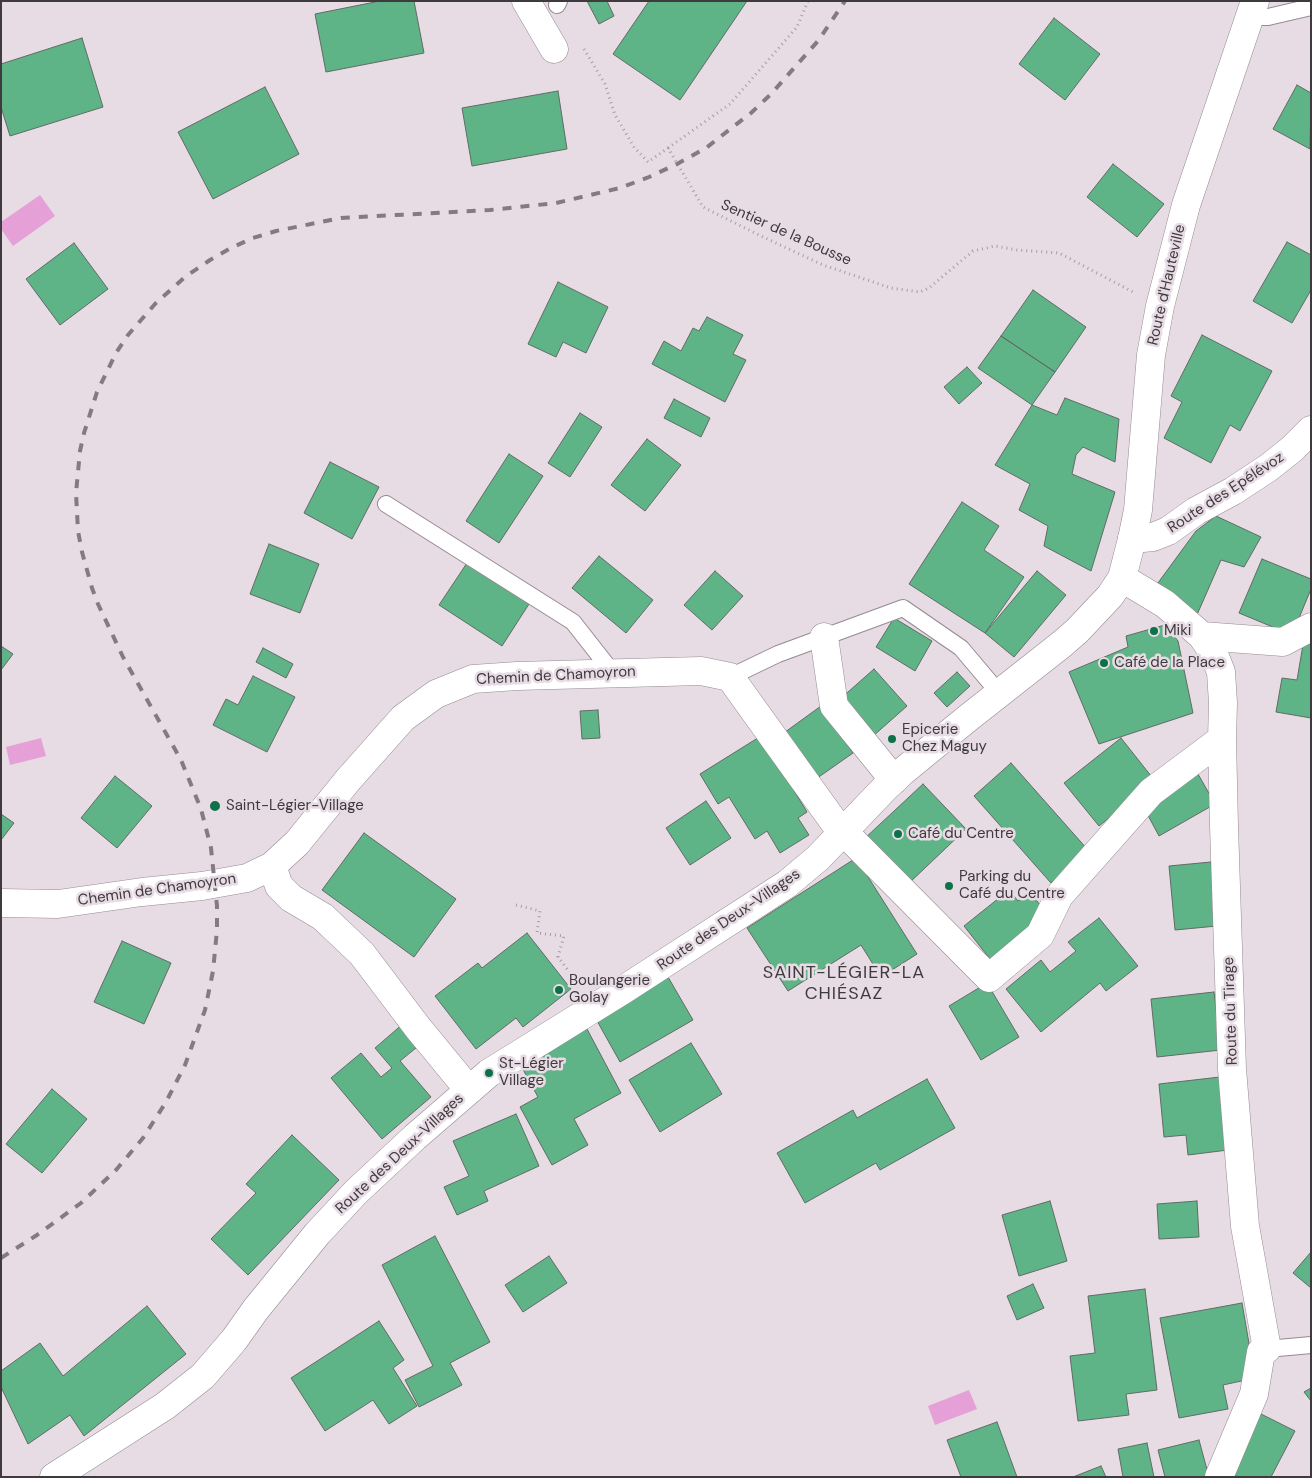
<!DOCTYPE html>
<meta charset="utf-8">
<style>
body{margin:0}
#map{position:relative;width:1312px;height:1478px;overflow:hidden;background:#e7dbe4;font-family:"DM Sans",sans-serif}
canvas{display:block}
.frame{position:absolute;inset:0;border:2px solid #3f3a3e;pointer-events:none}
</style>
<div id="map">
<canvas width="1312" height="1478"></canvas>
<div class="frame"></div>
</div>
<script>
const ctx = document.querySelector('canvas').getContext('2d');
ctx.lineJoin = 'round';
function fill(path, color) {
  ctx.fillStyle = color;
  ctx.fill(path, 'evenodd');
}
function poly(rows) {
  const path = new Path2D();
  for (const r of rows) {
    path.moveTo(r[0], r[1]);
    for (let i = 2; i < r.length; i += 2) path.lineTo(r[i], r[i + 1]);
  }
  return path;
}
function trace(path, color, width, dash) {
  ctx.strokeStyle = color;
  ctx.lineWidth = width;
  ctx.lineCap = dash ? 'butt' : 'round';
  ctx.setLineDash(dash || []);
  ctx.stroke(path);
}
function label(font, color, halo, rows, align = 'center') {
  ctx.font = font + ' "DM Sans",sans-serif';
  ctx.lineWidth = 5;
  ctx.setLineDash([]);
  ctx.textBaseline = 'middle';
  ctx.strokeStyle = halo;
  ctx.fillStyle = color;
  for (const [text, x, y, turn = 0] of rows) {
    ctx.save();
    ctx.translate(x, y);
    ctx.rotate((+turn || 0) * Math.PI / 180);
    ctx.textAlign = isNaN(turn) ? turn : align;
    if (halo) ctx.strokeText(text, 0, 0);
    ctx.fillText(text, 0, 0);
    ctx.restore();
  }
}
const water = poly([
 [40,195,55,216,13,246,1,229,1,222],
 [41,738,46,756,10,765,6,747],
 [969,1390,977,1409,935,1425,928,1406]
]);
const building = poly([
 [380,1,414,1,424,53,326,72,315,14,380,1],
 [587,1,607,1,614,16,599,24,587,1],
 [649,1,747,1,680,100,613,54,649,1],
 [1054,18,1100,54,1065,100,1019,64,1054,18],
 [82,38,103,107,10,136,1,107,1,64,82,38],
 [1297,85,1311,93,1310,149,1273,129,1297,85],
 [265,87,299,154,213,199,178,132,265,87],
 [558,91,567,149,472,166,462,108,558,91],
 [1113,164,1164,204,1137,237,1087,197,1113,164],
 [1287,242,1311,255,1311,290,1292,323,1253,301,1287,242],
 [74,243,108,289,60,325,26,279,74,243],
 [558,282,608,307,586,353,563,342,556,357,528,344,558,282],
 [1033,290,1086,327,1055,372,1001,336,1033,290],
 [707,317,743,335,733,354,746,360,725,402,652,364,664,341,681,351,693,328,699,331,707,317],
 [1202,335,1272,371,1240,431,1230,425,1211,463,1164,438,1182,402,1171,396,1202,335],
 [1001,336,1055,372,1032,405,978,368,1001,336],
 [967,367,982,383,959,404,944,387,967,367],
 [1065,398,1119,419,1115,462,1083,447,1076,455,1072,474,1115,492,1091,571,1044,546,1048,526,1019,510,1030,484,995,465,1032,405,1057,415,1065,398],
 [674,399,710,418,701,437,664,418,674,399],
 [580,413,602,427,570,477,548,463,580,413],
 [647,439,681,465,645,511,611,485,647,439],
 [509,454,543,476,499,543,466,521,509,454],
 [330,462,379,487,352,539,304,513,330,462],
 [962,502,999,526,984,550,1024,577,985,633,909,584,962,502],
 [1216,516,1261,537,1244,567,1221,560,1196,617,1155,587,1196,531,1216,516],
 [269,544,319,564,300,613,250,594,269,544],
 [599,556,653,600,626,633,572,588,599,556],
 [1262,559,1311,579,1311,589,1292,635,1239,613,1262,559],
 [467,563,529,604,502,646,439,605,467,563],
 [715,571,743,596,712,630,684,605,715,571],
 [1037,571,1066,595,1014,657,985,633,1037,571],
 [894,618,932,641,915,671,876,647,894,618],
 [1165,625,1178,641,1193,713,1099,744,1069,672,1128,647,1126,636,1165,625],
 [1305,633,1311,634,1311,718,1276,712,1282,678,1297,680,1305,633],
 [1,646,13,654,1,670,1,646],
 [263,648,293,664,286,678,256,662,263,648],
 [874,669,907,706,872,737,839,700,874,669],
 [957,672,970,686,947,707,934,693,957,672],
 [253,676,295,697,267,752,213,725,226,699,238,705,253,676],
 [821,706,853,753,813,781,781,735,821,706],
 [598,710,600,738,582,739,580,711,598,710],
 [761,736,807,812,798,818,809,835,780,853,767,831,755,839,729,797,718,804,700,774,761,736],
 [1121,738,1155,781,1099,826,1064,783,1121,738],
 [1011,763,1088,850,1051,883,974,796,1011,763],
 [1198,774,1215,804,1159,836,1143,806,1198,774],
 [115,776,152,806,117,848,81,818,115,776],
 [923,784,966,829,906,886,863,840,923,784],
 [706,801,731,838,690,865,666,828,706,801],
 [1,814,14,823,1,840,1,814],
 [364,833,456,899,414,957,322,890,364,833],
 [856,858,917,954,881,977,861,945,788,991,747,928,856,858],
 [1211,862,1217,926,1175,930,1169,866,1211,862],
 [1009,890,1018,901,1030,892,1047,914,990,959,964,926,1009,890],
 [1099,918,1138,966,1106,991,1100,983,1041,1032,1006,989,1041,960,1050,972,1076,951,1068,942,1099,918],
 [527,933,571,989,523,1027,516,1018,476,1049,435,996,478,963,482,968,527,933],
 [122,941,171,963,144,1024,94,1002,122,941],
 [668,977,693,1020,620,1062,596,1019,668,977],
 [987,983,1019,1037,981,1060,949,1006,987,983],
 [1214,992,1221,1050,1157,1057,1151,999,1214,992],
 [404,1023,422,1043,400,1061,431,1097,382,1139,331,1078,361,1053,381,1077,392,1068,375,1048,404,1023],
 [587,1029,621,1093,574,1119,588,1145,552,1165,520,1107,538,1097,520,1064,587,1029],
 [691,1043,722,1094,660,1132,629,1080,691,1043],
 [1220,1077,1228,1150,1188,1155,1186,1135,1164,1137,1159,1084,1220,1077],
 [927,1079,955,1128,880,1170,876,1163,805,1203,777,1153,853,1110,857,1118,927,1079],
 [52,1089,87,1119,42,1173,6,1144,52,1089],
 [516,1114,539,1166,484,1191,488,1201,457,1215,444,1187,469,1176,453,1141,516,1114],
 [292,1135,339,1180,248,1275,211,1239,256,1193,246,1184,292,1135],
 [1050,1201,1067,1261,1019,1276,1002,1215,1050,1201],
 [1197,1201,1199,1237,1159,1239,1157,1204,1197,1201],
 [435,1236,490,1342,450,1363,462,1385,419,1407,405,1380,433,1366,382,1265,435,1236],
 [1311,1252,1311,1288,1293,1273,1311,1252],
 [549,1256,567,1283,523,1312,505,1285,549,1256],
 [1033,1284,1044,1308,1017,1320,1007,1296,1033,1284],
 [1145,1289,1157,1390,1126,1394,1129,1415,1078,1421,1070,1356,1095,1353,1088,1296,1145,1289],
 [1242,1303,1255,1378,1223,1385,1228,1409,1179,1418,1160,1318,1242,1303],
 [147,1306,186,1354,84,1436,70,1415,28,1444,1,1387,1,1371,40,1343,63,1376,147,1306],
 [379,1321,404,1360,393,1368,417,1406,389,1424,373,1400,325,1431,291,1378,379,1321],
 [1311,1388,1311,1401,1304,1392,1311,1388],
 [1259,1413,1295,1431,1271,1477,1238,1477,1229,1472,1259,1413],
 [997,1422,1017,1477,961,1477,947,1440,997,1422],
 [1199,1440,1209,1477,1165,1477,1158,1450,1199,1440],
 [1147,1443,1154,1477,1123,1477,1118,1449,1147,1443],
 [1101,1466,1106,1477,1073,1477,1101,1466]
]);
const path = poly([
 [584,49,605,84,615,115,634,147,648,162,668,148,703,207,761,236,823,265,891,288,920,292,929,288,973,251,995,246,1017,250,1059,253,1133,292],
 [668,148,730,104,797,27,808,1],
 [516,905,540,911,537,933,564,936,558,957,576,981,578,982]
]);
const service = poly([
 [557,5,559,1],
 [1250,17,1268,17,1311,7],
 [386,504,573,622,613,673],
 [730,677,778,654,903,608,961,648,999,693],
 [1267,1349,1311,1345]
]);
const minor = poly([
 [526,1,554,49],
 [1132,539,1153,537,1168,531,1196,511,1233,491,1268,468,1292,449,1311,430],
 [1122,578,1165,604,1202,636,1213,652,1221,672,1223,703,1222,739,1224,826,1232,1069,1245,1226,1267,1349,1261,1352,1254,1394,1219,1477],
 [1202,636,1283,642,1311,627],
 [824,637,834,706,894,780],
 [272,866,279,886,291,898,323,917,362,954,418,1028,469,1090],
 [1,903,58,904,142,892,202,886,247,878,272,866,297,843,348,780,403,718,436,694,473,679,517,676,701,671,730,677,834,822,989,978,1040,935,1059,896,1151,792,1222,739]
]);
const secondary = poly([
 [54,1477,165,1406,203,1376,234,1340,256,1309,317,1234,356,1192,415,1137,489,1073,623,990,787,884,818,858,885,788,902,772,968,718,1062,644,1077,631,1110,596,1122,578,1132,539,1138,510,1151,355,1160,306,1186,205,1255,1]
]);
const rail = poly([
 [1,1258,37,1235,81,1203,116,1170,143,1138,166,1102,185,1065,205,1010,213,971,217,930,217,906,211,848,201,809,181,760,123,657,98,604,92,588,82,552,78,531,76,493,80,451,84,433,97,392,116,353,128,335,155,304,185,277,210,260,231,248,253,238,276,231,341,218,490,210,556,203,620,188,649,177,677,164,706,148,729,130,751,113,771,94,818,41,845,1]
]);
const markers = [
 [1154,631,5,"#0d7249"],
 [1104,663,5,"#0d7249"],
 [892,739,5,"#0d7249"],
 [215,806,6,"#0d7249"],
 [898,834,5,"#0d7249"],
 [949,886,5,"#0d7249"],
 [559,990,5,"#0d7249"],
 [489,1073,5,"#0d7249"]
];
const streetNames = [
 ["Sentier de la Bousse",786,233,24],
 ["Route d'Hauteville",1167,285,-77],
 ["Route des Epélévoz",1226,493,-33],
 ["Chemin de Chamoyron",556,676,-3],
 ["Chemin de Chamoyron",157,890,-8],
 ["Route des Deux-Villages",729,920,-34],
 ["Route du Tirage",1231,1011,-92],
 ["Route des Deux-Villages",400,1154,-43]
];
const poiNames = [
 ["Miki",1164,631],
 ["Café de la Place",1114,663],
 ["Epicerie",902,730],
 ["Chez Maguy",902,747],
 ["Saint-Légier-Village",226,806],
 ["Café du Centre",908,834],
 ["Parking du",959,877],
 ["Café du Centre",959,894],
 ["Boulangerie",569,981],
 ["Golay",569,998],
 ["St-Légier",499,1064],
 ["Village",499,1081]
];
const quarterNames = [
 ["SAINT-LÉGIER-LA",844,973],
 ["CHIÉSAZ",844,994]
];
fill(water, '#e5a0d7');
fill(building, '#5eb487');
trace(building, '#606b65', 1);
trace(service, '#958a92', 18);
trace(minor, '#958a92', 29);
trace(secondary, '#958a92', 29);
trace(path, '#a69da4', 3, [1, 4]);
trace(service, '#fff', 16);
trace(minor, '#fff', 28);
trace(secondary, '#fff', 28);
trace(rail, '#837b81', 4, [9, 9]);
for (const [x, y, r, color] of markers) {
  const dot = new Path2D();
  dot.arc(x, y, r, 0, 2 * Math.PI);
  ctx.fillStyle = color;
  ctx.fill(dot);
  trace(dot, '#e7dbe4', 2);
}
label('15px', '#3f3a3e', '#e7dbe4', streetNames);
label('15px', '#3f3a3e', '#e7dbe4', poiNames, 'left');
ctx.letterSpacing = '1px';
label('18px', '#3f3a3e', '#e7dbe4', quarterNames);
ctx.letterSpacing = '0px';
</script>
